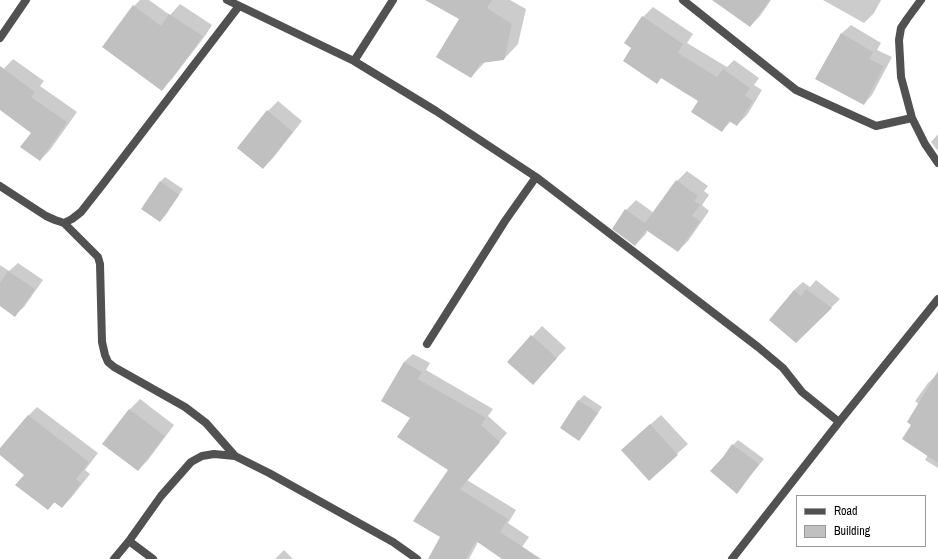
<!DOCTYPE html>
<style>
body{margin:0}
#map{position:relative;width:938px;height:559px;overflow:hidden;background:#fff;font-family:"Archivo Narrow",sans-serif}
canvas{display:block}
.legend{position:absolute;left:796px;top:495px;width:130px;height:52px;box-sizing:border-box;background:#fff;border:1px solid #999;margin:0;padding:5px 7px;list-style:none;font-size:12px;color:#000}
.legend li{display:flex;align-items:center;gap:8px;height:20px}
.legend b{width:20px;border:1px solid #999}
</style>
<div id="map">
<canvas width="938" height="559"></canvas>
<ul class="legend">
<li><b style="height:5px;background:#515151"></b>Road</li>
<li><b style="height:11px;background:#c0c0c0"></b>Building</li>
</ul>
</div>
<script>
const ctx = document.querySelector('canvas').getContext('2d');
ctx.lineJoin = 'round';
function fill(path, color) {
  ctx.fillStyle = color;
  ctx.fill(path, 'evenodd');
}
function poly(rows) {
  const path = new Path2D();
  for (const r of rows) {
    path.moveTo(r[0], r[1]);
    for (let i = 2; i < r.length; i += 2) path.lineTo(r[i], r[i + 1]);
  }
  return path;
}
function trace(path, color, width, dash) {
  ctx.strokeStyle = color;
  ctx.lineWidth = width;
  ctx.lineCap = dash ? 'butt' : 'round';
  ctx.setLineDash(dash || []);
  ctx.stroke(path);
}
const shadow = poly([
 [140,0,149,0,170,15,180,4,212,25,205,36,172,79,162,89,134,6],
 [458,0,510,0,526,9,518,44,504,59,486,61,471,77,460,19],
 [714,0,771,0,760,16,750,26],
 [823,0,881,0,874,13,864,23],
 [653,7,693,34,687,43,727,67,734,60,759,78,754,85,762,90,747,115,737,125,731,121,722,131,700,101,662,77,657,82,632,48,643,17],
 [851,25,881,43,877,50,892,57,872,95,864,104,816,79,842,33],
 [13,59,44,81,40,86,77,112,50,150,40,160,32,132,0,108,0,73],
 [278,101,302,121,273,158,263,168,268,111],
 [938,134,938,151,931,142],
 [687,171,708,186,704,191,709,195,702,205,709,211,688,241,678,251,648,230,645,235,635,245,626,210,636,200,654,213,677,181],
 [165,177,183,189,165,216,160,221,160,182],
 [18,263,43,280,24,307,15,315,0,305,0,265,9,271],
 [816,280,840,299,796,342,794,290,803,282,810,287],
 [542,326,566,348,533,384,508,362],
 [413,354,430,363,426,370,493,409,488,416,507,433,467,480,516,510,508,523,529,537,517,554,512,559,504,559,478,542,469,559,444,559,441,536,449,470,412,418,382,401,404,362],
 [938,374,938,468,925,460,928,455,912,424,919,404,915,401,928,383],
 [584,395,602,407,584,434,579,439,561,428,579,400],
 [140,399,174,425,148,460,138,470,103,444,130,409],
 [37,407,98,453,85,470,90,474,71,498,62,507,55,502,48,509,25,475,0,454,0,450,28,416],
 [661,415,688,444,649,479,633,440],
 [738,440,764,459,741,487,724,457,733,445],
 [284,550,293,559,275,559]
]);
const building = poly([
 [425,0,492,0,487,8,512,24,504,60,481,63,471,78,436,57,459,19],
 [712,0,770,0,750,27],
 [133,5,161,26,169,14,203,36,195,47,162,91,102,47],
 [642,16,683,44,678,53,717,77,723,69,750,88,745,95,753,101,737,126,729,121,722,132,691,112,698,101,661,78,657,84,623,61,631,48,624,43],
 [841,33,873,52,869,59,884,66,864,105,815,79],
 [0,66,35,92,31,97,67,122,40,161,20,147,31,133,0,110],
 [267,110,293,132,263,169,237,148],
 [676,180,698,196,694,201,700,205,692,216,700,221,678,252,646,230,635,246,612,229,625,209,645,223],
 [160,181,179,195,160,222,141,209],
 [8,271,35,289,15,317,0,306,0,283],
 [806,289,832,308,796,343,769,320,794,290,801,296],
 [531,335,557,358,533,385,507,362],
 [404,362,422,372,418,379,486,418,481,425,500,442,460,489,508,519,500,532,541,559,502,559,476,541,466,559,428,559,440,537,413,521,448,470,397,437,410,418,381,401],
 [938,371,938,463,902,439,911,425,907,422],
 [578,400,598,413,579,441,560,428],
 [129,409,165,436,138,471,102,444],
 [28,415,89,462,76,479,81,483,62,508,54,502,48,510,15,485,24,475,0,455,0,448],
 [650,424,678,455,649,481,621,450],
 [732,444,759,464,737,494,710,471,723,457]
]);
const street = poly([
 [227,0,354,61,436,111,536,177,758,347,783,368,802,392,839,422,732,559],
 [683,0,796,90,876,126,912,118],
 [921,0,907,19,901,28,899,40,901,77,912,118,925,144,938,163],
 [0,38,26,0],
 [354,61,393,0],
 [0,186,46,216,55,220,64,223,72,219,81,212,103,184,239,6],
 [64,223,98,257,100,264,102,342,105,355,108,362,114,367,185,407,206,423,235,456],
 [427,344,505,221,536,177],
 [839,422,938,299],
 [129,541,153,559],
 [114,559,129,541,161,496,191,462,202,456,214,454,235,456,269,473,393,542,417,559]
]);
fill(shadow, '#0003');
fill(building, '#c0c0c0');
trace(street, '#515151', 8);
</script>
